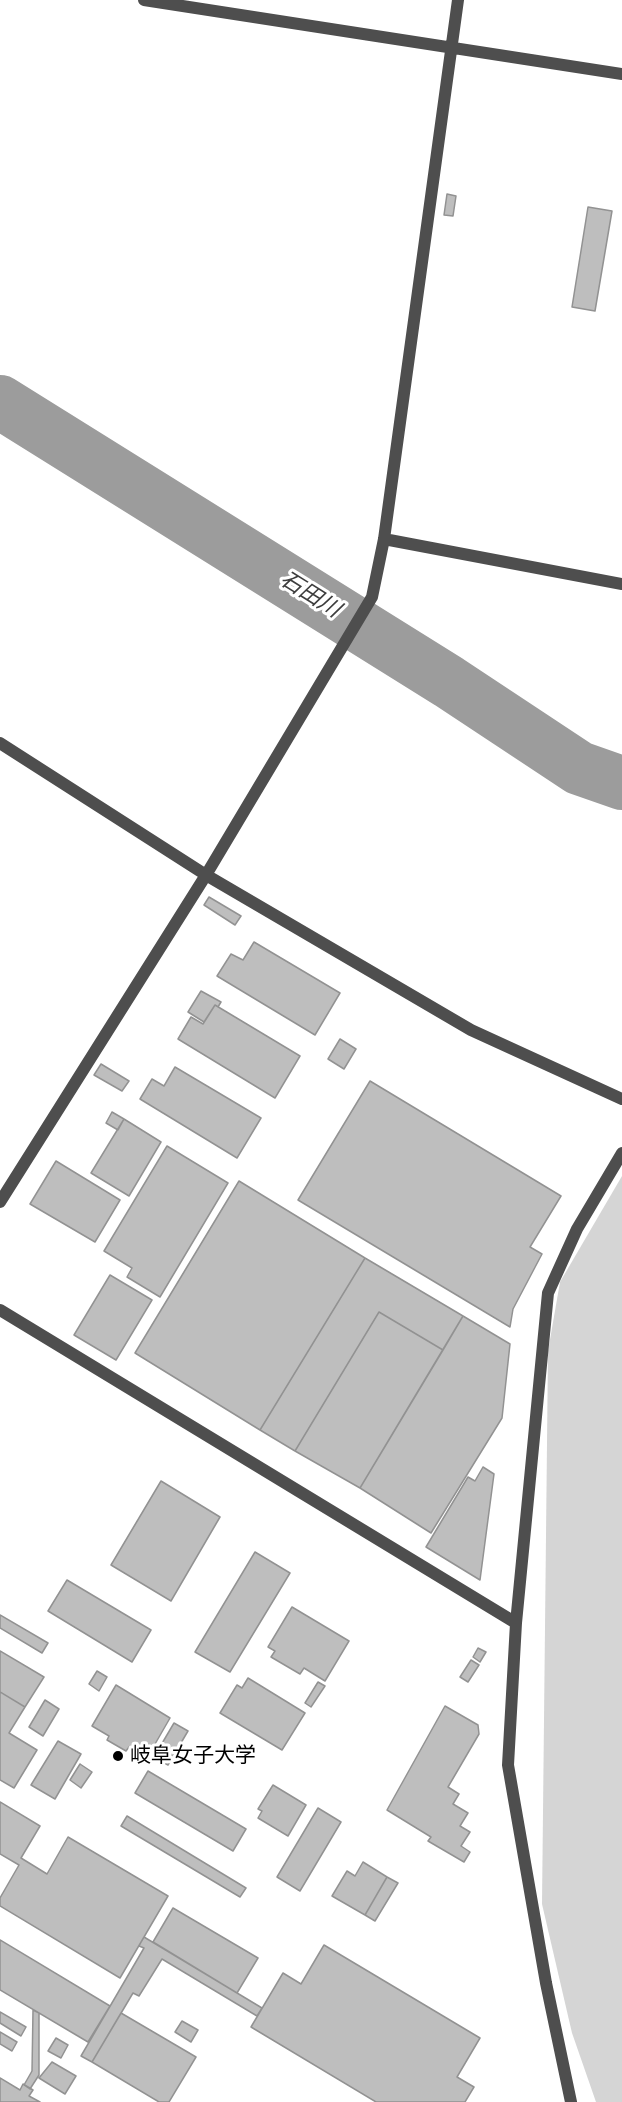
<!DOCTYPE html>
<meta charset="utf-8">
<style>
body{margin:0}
canvas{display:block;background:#fff}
</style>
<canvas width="622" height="2102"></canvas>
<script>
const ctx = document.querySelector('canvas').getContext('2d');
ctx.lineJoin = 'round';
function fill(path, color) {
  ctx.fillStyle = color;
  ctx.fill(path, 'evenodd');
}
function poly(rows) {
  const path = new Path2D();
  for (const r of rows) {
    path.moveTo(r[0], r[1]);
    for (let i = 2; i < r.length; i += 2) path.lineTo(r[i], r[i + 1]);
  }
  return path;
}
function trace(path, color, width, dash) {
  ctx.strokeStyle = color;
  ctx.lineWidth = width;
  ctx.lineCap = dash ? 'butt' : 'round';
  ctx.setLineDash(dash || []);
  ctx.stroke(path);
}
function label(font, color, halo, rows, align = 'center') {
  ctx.font = font + ' Manrope,"Noto Sans JP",sans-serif';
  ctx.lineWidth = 6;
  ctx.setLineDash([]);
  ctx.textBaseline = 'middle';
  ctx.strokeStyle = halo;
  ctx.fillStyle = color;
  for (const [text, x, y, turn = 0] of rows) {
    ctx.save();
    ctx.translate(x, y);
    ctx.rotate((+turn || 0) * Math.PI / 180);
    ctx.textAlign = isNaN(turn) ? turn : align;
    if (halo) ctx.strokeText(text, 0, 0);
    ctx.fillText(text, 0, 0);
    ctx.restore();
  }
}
const green = poly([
 [622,1176,622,2102,596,2102,572,2033,542,1904,548,1351,560,1282]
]);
const river = poly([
 [0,402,449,682,579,768,622,783]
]);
const building = poly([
 [447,194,456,196,453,216,444,215,447,194],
 [588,207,612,211,595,311,572,307,588,207],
 [209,897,241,916,235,925,204,905,209,897],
 [254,942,340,993,315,1035,217,976,231,954,243,960,254,942],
 [201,991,221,1002,218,1007,215,1005,204,1022,188,1012,201,991],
 [215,1005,300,1056,275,1098,178,1039,191,1017,203,1024,215,1005],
 [340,1039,356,1049,344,1069,328,1059,340,1039],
 [101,1064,129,1081,122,1091,94,1075,101,1064],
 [175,1067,261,1118,237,1158,140,1099,152,1079,164,1086,175,1067],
 [370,1081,561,1196,530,1247,542,1254,513,1309,510,1327,298,1200,370,1081],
 [112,1112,124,1119,118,1130,106,1123,112,1112],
 [124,1119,161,1142,129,1196,91,1173,124,1119],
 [167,1146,228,1183,160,1297,127,1277,132,1268,104,1251,167,1146],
 [56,1161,120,1200,95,1242,30,1204,56,1161],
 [239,1181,365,1258,260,1430,135,1353,239,1181],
 [365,1258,463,1316,443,1350,379,1312,295,1451,260,1430,365,1258],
 [110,1275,152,1300,116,1360,74,1335,110,1275],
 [379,1312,443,1350,360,1488,295,1451,379,1312],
 [463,1316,510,1344,502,1418,431,1533,360,1488,463,1316],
 [483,1467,494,1474,480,1580,426,1547,468,1477,475,1481,483,1467],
 [161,1481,220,1517,171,1601,111,1565,161,1481],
 [255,1552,290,1573,230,1672,195,1652,255,1552],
 [67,1580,151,1630,132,1662,48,1611,67,1580],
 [292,1607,349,1641,325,1681,304,1668,300,1674,271,1657,275,1651,268,1647,292,1607],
 [0,1615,48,1643,42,1653,0,1628,0,1615],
 [478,1648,486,1652,480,1662,473,1657,478,1648],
 [0,1651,44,1677,25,1707,0,1692,0,1651],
 [471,1660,479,1665,468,1682,460,1677,471,1660],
 [97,1671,107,1677,99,1691,89,1684,97,1671],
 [248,1678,305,1713,282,1750,220,1713,237,1685,242,1688,248,1678],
 [318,1682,325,1686,311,1707,305,1703,318,1682],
 [116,1685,170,1718,147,1758,129,1747,126,1751,107,1740,109,1736,92,1726,116,1685],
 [0,1692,25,1707,9,1733,37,1750,14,1788,0,1780,0,1692],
 [45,1700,59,1709,43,1736,29,1727,45,1700],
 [445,1706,478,1725,479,1734,448,1787,459,1794,453,1804,468,1813,460,1826,470,1832,461,1846,470,1852,464,1862,428,1841,431,1837,387,1810,445,1706],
 [174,1723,188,1731,168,1765,154,1757,174,1723],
 [58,1741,81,1754,55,1799,31,1785,58,1741],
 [80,1764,92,1772,81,1788,70,1780,80,1764],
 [148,1771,246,1829,233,1851,135,1793,148,1771],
 [273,1785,306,1805,288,1836,258,1818,262,1811,258,1809,273,1785],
 [0,1802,40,1826,21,1858,47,1874,68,1837,168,1896,120,1978,0,1906,0,1898,19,1865,0,1854,0,1802],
 [318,1808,341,1822,300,1891,277,1877,318,1808],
 [127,1816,246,1888,240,1897,121,1826,127,1816],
 [363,1862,387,1877,365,1915,332,1896,347,1871,355,1876,363,1862],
 [387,1877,398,1883,375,1921,365,1915,387,1877],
 [173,1908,258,1958,237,1993,153,1942,173,1908],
 [144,1937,262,2008,257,2016,162,1959,139,1996,133,1993,92,2062,81,2056,144,1948,139,1946,144,1937],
 [0,1940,110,2006,88,2042,0,1990,0,1940],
 [324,1945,480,2038,457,2077,474,2087,465,2102,376,2102,251,2027,283,1973,301,1984,324,1945],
 [33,2010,39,2013,39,2075,30,2089,24,2085,32,2071,33,2010],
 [0,2012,26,2027,21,2036,0,2023,0,2012],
 [121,2013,196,2057,169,2102,159,2102,92,2062,121,2013],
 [182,2021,198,2030,191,2042,175,2032,182,2021],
 [0,2032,17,2042,12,2051,0,2044,0,2032],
 [56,2038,68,2045,61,2058,48,2051,56,2038],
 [52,2062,76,2076,65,2094,39,2078,52,2062],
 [0,2078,20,2090,23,2084,33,2090,29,2096,40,2102,0,2102,0,2078]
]);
const minor = poly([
 [144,0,622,74],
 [384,539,622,584],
 [0,743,206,875,471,1030,622,1099],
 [0,1202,206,875,372,597,384,539,458,0],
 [0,1310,516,1623],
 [571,2102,546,1983,508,1765,516,1623,548,1293,577,1229,622,1153]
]);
const markers = [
 [118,1756,6,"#000"]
];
const poiNames = [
 ["岐阜女子大学",130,1756]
];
const waterNames = [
 ["石田川",310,595,32]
];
fill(green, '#d5d5d5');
trace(river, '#9c9c9c', 54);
fill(building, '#bebebe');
trace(building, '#929292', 1.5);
trace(minor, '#4e4e4e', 12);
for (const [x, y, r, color] of markers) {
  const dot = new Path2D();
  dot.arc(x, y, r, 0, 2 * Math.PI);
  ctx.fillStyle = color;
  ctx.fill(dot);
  trace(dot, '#fff', 2);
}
label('21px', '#000', '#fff', poiNames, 'left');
label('italic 22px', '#3d3d3d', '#fff', waterNames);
</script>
